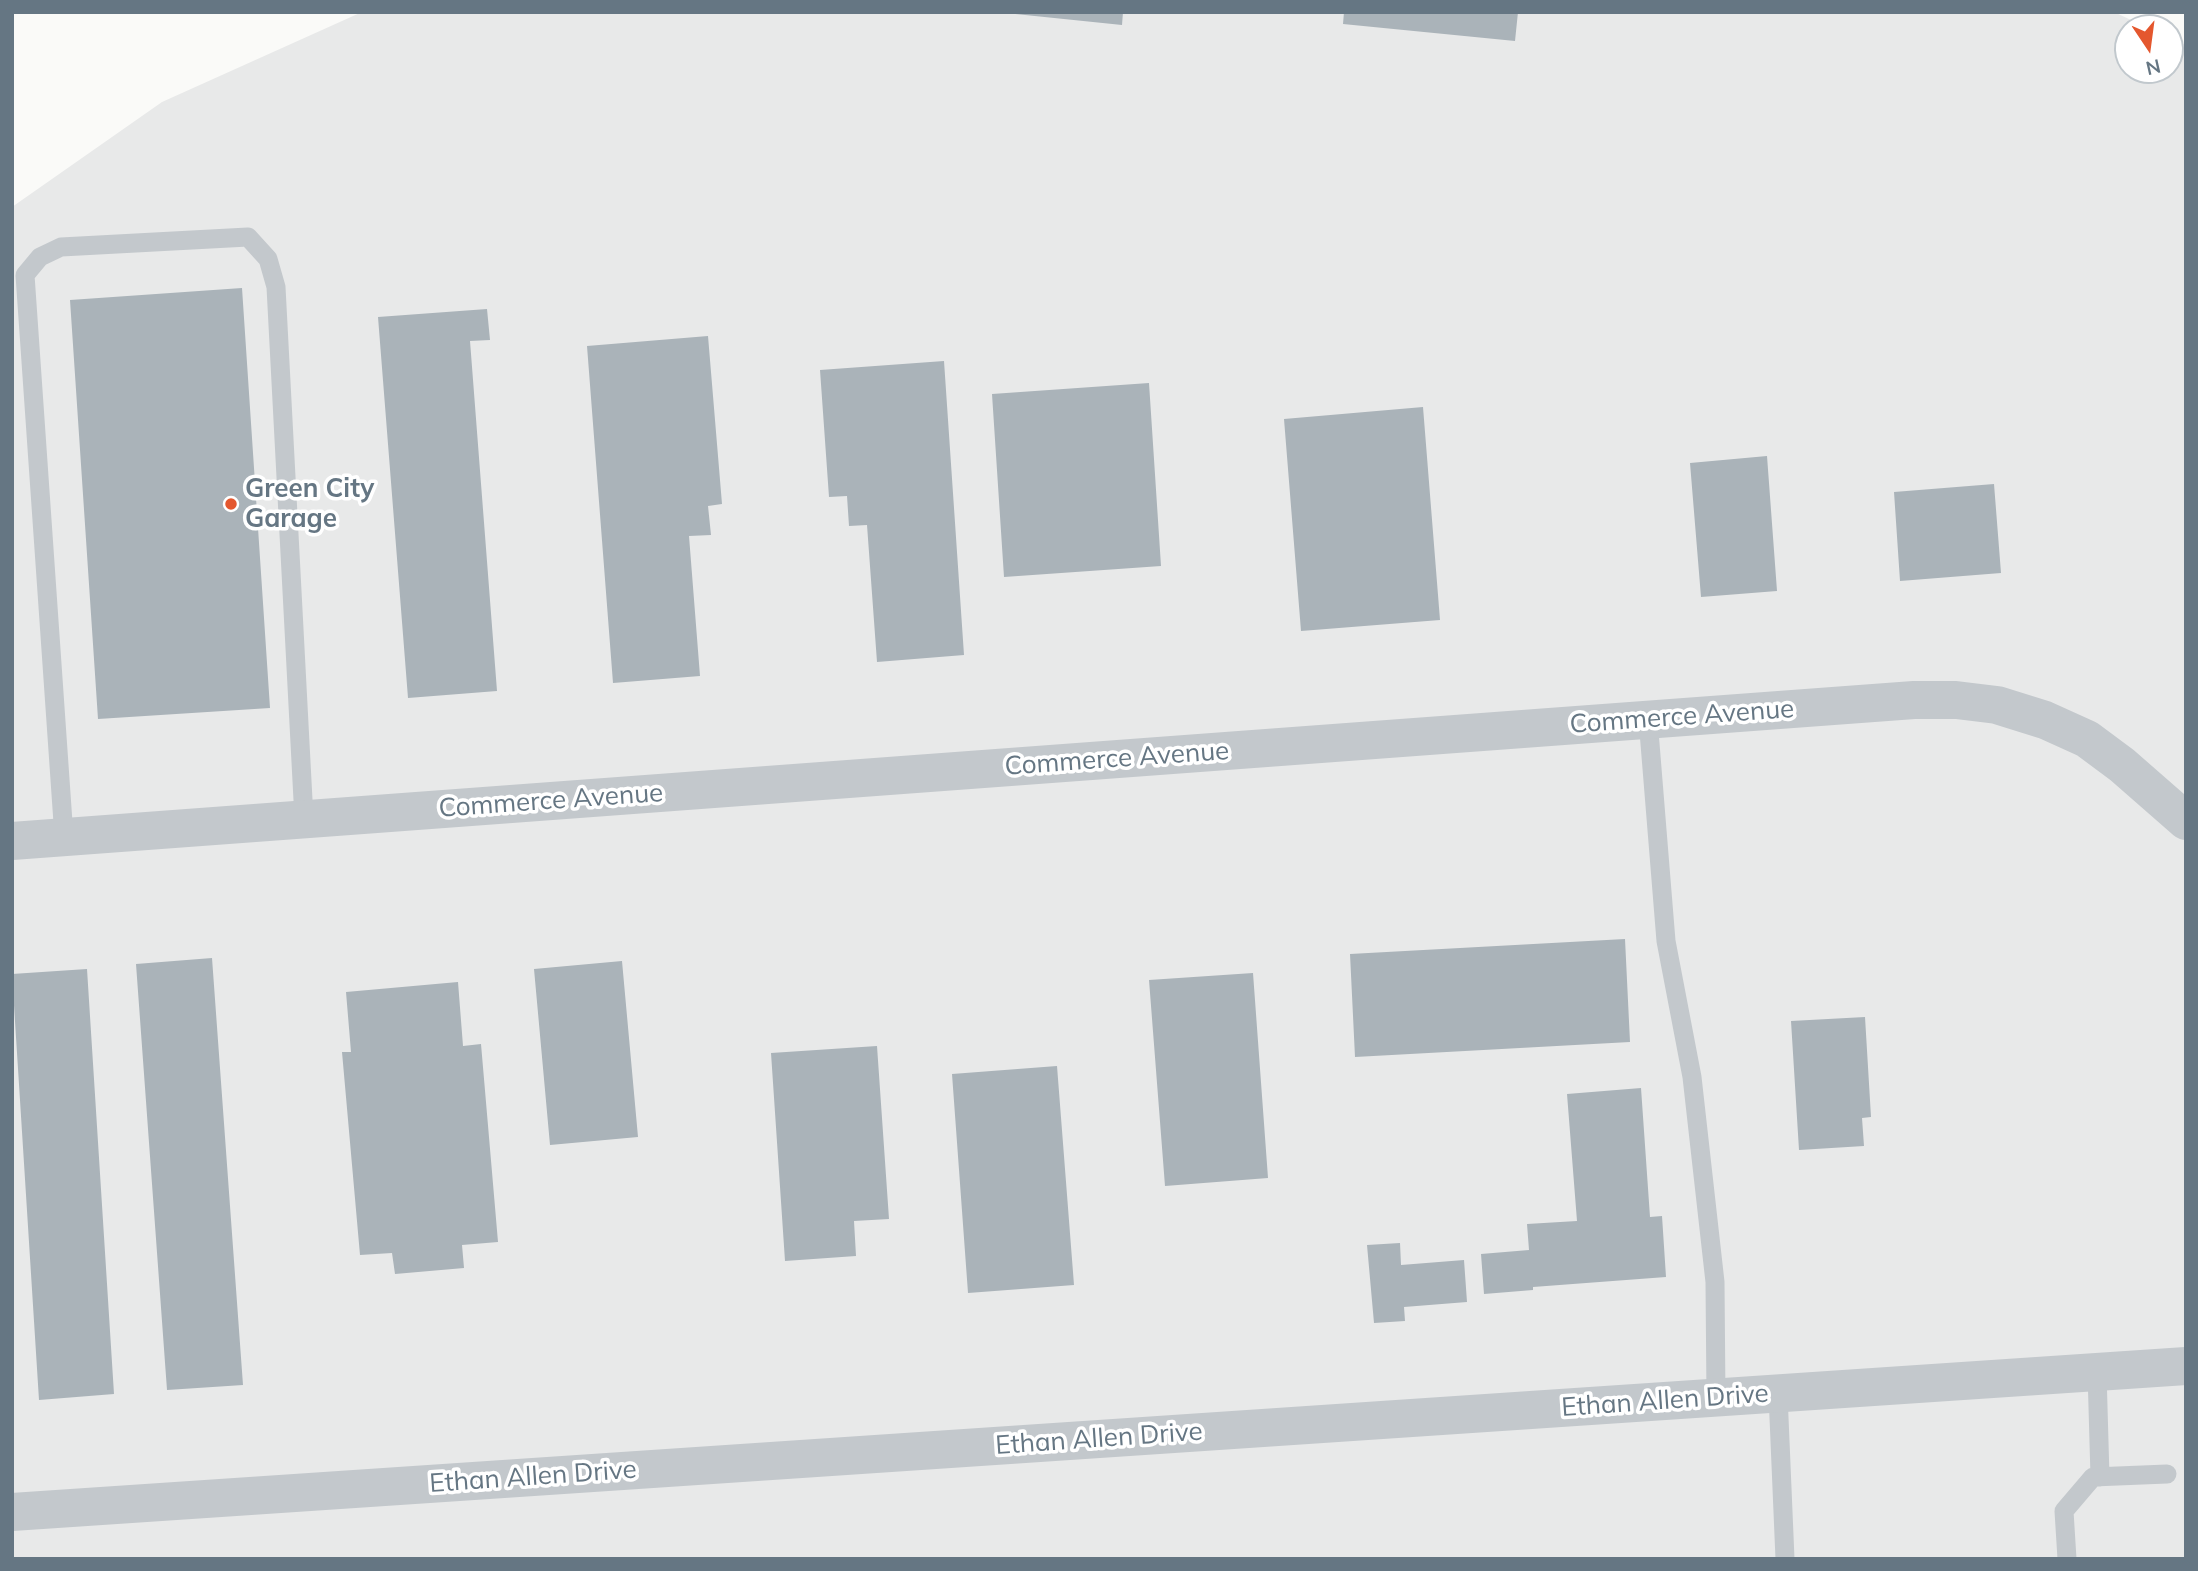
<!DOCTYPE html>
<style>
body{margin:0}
#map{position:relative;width:2198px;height:1571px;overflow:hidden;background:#fafaf8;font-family:Mulish,sans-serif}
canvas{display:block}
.frame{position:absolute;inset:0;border:14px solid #657683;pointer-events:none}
.north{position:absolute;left:2114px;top:14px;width:70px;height:70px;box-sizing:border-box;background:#fff;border:2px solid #c1c8cd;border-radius:50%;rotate:167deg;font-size:19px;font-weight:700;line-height:28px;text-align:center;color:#657683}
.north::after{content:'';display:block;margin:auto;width:24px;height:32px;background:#e4572e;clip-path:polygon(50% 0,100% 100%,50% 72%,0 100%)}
</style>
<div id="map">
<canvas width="2198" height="1571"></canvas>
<div class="frame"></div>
<div class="north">N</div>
</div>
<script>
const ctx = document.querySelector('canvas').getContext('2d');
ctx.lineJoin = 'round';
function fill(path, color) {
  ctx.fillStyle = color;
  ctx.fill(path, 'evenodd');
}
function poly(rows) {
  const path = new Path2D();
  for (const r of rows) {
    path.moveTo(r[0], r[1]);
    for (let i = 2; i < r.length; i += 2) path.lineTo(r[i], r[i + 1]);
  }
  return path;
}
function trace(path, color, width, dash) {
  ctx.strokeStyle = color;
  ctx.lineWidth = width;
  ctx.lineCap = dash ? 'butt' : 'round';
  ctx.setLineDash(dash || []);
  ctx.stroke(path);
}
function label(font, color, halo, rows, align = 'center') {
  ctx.font = font + ' Mulish,sans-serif';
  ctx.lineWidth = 7;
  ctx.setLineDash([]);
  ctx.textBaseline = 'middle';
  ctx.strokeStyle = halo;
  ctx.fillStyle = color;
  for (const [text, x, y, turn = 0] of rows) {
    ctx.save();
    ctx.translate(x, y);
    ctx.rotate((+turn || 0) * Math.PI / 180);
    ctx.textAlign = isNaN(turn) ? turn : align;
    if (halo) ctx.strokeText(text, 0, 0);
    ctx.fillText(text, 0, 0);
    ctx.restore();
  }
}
const built = poly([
 [362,12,2114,12,2148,28,2128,28,2128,70,2170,70,2170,38,2186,45,2186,1559,12,1559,12,207,162,102]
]);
const building = poly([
 [996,12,1123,12,1122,25],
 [1344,12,1518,12,1515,41,1343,24],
 [242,288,270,708,98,719,70,300],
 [487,309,490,340,470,341,497,691,408,698,378,317],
 [708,336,722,504,708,506,711,535,689,536,700,676,613,683,587,346],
 [944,361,964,655,877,662,867,525,849,526,847,496,829,497,820,370],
 [1149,383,1161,566,1004,577,992,394],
 [1423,407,1440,620,1301,631,1284,419],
 [1767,456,1777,591,1701,597,1690,463],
 [1994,484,2001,573,1900,581,1894,492],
 [1625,939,1630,1042,1355,1057,1350,954],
 [212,958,243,1385,167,1390,136,964],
 [622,961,638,1137,550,1145,534,969],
 [87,969,114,1394,39,1400,12,974],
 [1253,973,1268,1178,1165,1186,1149,980],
 [458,982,463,1046,481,1044,498,1242,462,1245,464,1268,395,1274,392,1253,360,1255,342,1052,351,1052,346,992],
 [1865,1017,1871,1117,1862,1118,1864,1146,1799,1150,1791,1021],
 [877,1046,889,1219,854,1221,856,1256,785,1261,771,1053],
 [1057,1066,1074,1285,968,1293,952,1074],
 [1641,1088,1650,1217,1662,1216,1666,1277,1533,1287,1533,1290,1484,1294,1481,1254,1529,1250,1527,1224,1577,1221,1567,1094],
 [1400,1243,1401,1265,1464,1260,1467,1302,1404,1307,1405,1321,1374,1323,1367,1245]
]);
const service = poly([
 [1648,719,1666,941,1692,1077,1715,1282,1716,1398],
 [64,837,25,275,40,257,61,247,248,237,268,259,276,287,304,819],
 [2097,1372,2100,1477],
 [1778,1394,1785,1559],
 [2067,1559,2064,1511,2093,1477,2167,1474]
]);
const minor = poly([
 [12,841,1914,700,1956,700,1997,705,2045,720,2087,739,2122,765,2186,821],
 [12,1512,2186,1366]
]);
const markers = [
 [231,504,7,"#e4572e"]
];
const poiNames = [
 ["Green City",245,489],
 ["Garage",245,519]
];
const streetNames = [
 ["Commerce Avenue",1682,717,-4],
 ["Commerce Avenue",1117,759,-4],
 ["Commerce Avenue",551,801,-4],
 ["Ethan Allen Drive",1665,1401,-4],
 ["Ethan Allen Drive",1099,1439,-4],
 ["Ethan Allen Drive",533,1477,-4]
];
fill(built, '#e8e9e9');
fill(building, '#aab3b9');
trace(service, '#c3c8cc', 19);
trace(minor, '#c3c8cc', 38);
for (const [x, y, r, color] of markers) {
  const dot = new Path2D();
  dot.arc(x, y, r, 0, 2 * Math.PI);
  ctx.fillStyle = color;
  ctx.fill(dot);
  trace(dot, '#fff', 2.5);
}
label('bold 26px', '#657683', '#fff', poiNames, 'left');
label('26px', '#657683', '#fff', streetNames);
</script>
